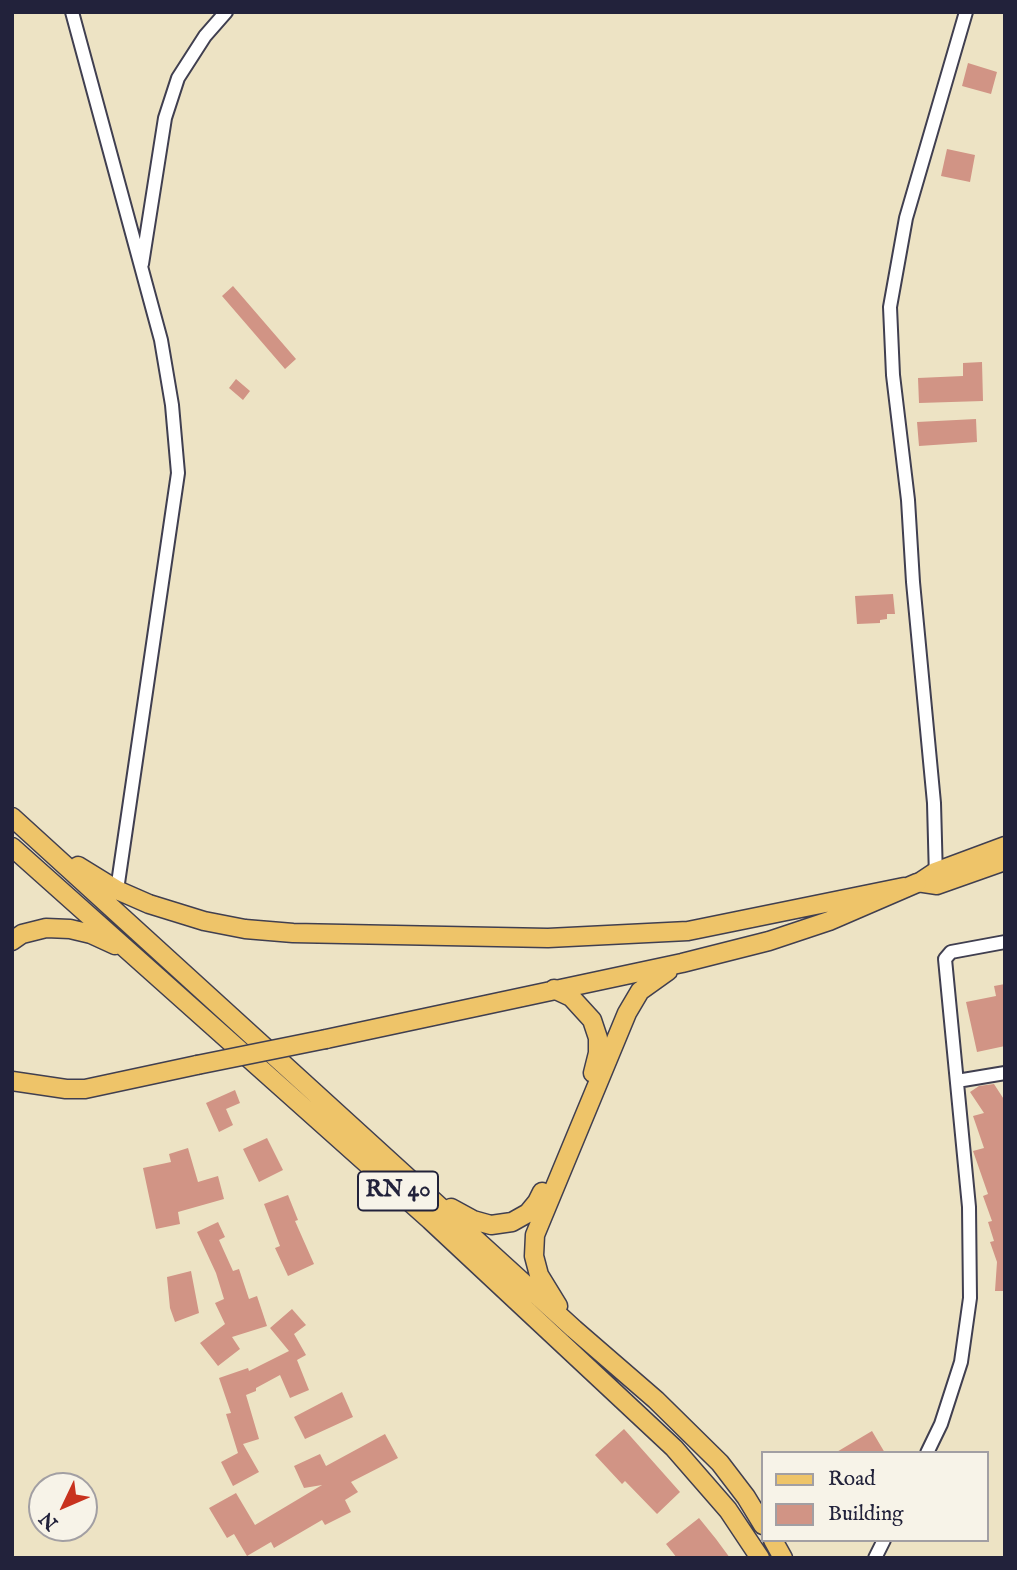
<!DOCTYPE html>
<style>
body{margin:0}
#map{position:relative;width:1017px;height:1570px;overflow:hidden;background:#ede3c4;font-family:"IM FELL English",serif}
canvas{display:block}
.frame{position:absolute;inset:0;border:14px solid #22223b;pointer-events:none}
.legend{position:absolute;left:761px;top:1451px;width:228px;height:91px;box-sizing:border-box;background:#f7f3e8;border:2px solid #a29fa3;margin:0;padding:9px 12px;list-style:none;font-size:21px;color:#22223b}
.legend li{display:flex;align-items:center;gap:14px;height:35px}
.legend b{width:35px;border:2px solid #a29fa3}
.north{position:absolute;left:28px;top:1472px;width:70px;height:70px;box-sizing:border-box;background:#f7f3e8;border:2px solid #a29fa3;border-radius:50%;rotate:226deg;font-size:19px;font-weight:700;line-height:28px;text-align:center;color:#22223b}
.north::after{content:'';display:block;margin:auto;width:24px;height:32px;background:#c8321e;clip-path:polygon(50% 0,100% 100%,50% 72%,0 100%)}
</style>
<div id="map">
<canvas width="1017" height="1570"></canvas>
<div class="frame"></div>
<ul class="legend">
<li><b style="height:9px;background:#eec469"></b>Road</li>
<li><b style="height:19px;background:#d19485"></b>Building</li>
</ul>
<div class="north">N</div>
</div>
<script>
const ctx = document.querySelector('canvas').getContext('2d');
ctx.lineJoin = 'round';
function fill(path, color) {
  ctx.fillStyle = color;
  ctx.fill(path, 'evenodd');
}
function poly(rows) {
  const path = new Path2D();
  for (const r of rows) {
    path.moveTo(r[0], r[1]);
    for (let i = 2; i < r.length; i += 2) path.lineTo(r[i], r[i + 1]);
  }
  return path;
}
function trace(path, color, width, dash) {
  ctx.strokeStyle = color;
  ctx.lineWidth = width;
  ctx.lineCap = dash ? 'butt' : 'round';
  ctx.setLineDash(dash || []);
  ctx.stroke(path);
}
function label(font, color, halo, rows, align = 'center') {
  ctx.font = font + ' "IM FELL English",serif';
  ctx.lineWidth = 5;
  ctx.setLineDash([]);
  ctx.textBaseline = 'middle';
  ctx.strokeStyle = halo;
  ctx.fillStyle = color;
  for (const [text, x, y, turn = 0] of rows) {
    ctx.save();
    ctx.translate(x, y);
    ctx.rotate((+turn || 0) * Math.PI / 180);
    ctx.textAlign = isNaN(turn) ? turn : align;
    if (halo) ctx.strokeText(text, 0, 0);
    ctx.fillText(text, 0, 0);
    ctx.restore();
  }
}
const building = poly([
 [968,63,997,72,991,94,962,86],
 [947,149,975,155,970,182,941,176],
 [233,286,296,359,285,369,222,296],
 [982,362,983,401,919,403,918,378,963,376,963,363],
 [236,379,250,391,243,400,229,388],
 [976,419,977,442,919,446,917,422],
 [893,594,895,614,887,614,887,619,880,620,880,623,857,624,855,596],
 [1005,984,1005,1046,977,1052,966,1002,996,996,994,986],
 [994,1084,1005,1101,1005,1291,995,1291,997,1262,990,1242,994,1241,988,1222,992,1221,983,1196,988,1194,973,1151,984,1148,973,1116,984,1113,970,1092,979,1086],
 [235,1090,240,1103,226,1109,233,1125,219,1132,206,1103],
 [267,1138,283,1170,259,1182,243,1149],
 [188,1148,198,1182,218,1176,224,1199,178,1212,180,1224,156,1229,143,1168,171,1162,169,1154],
 [288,1195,298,1220,295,1221,314,1264,288,1276,275,1248,280,1246,264,1204],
 [218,1222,225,1237,219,1240,233,1271,239,1269,249,1299,257,1296,267,1326,232,1337,240,1349,218,1366,200,1343,225,1324,215,1303,224,1299,216,1273,197,1232],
 [191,1271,199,1313,175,1322,170,1308,167,1277],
 [292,1309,306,1325,294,1334,306,1355,297,1360,309,1390,290,1398,280,1375,256,1388,256,1391,246,1395,259,1439,243,1444,259,1472,233,1486,221,1462,238,1453,226,1414,231,1413,219,1378,248,1368,249,1371,289,1351,270,1328],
 [342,1392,353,1417,305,1439,294,1417],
 [624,1429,680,1492,657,1514,625,1481,622,1484,595,1455],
 [872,1431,885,1453,835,1453],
 [385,1434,398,1458,351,1482,358,1492,345,1500,351,1512,325,1525,322,1520,274,1548,271,1542,247,1556,234,1534,227,1538,209,1508,236,1493,255,1525,322,1485,304,1488,294,1466,320,1454,326,1466],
 [699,1518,716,1539,730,1558,677,1558,666,1544]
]);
const minor = poly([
 [72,12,161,340,172,405,178,473,117,890],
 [142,264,165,118,178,78,205,36,226,12],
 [936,878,934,803,913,582,908,500,893,375,890,307,906,218,966,12],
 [957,1081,1005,1073],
 [927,1453,941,1424,961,1362,970,1298,969,1207,945,959,951,952,1005,942],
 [875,1558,884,1540]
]);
const major = poly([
 [917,883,935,871,1005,845],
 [917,883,937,886,1005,862]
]);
const highway = poly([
 [12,817,574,1329,656,1400,720,1463,746,1497,763,1525],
 [12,847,430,1220,674,1448,728,1510,760,1558],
 [78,866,117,890,149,904,204,921,245,929,293,933,548,938,688,931,904,887],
 [12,941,22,934,46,928,70,929,91,934,115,945],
 [554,989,571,997,592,1020,598,1038,598,1053,593,1073],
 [326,1039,682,963,769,941,829,921,917,883],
 [12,1081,66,1089,85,1089,197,1065],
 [451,1208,473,1220,491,1225,512,1222,528,1213,537,1202,542,1192],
 [558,1306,539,1275,534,1256,535,1235,627,1013,640,991,668,971],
 [773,1540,783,1558]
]);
const highwayBridge = poly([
 [197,1065,326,1039]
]);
const shields = [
 [398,1191,80]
];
const shieldNames = [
 ["RN 40",398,1191]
];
fill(building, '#d19485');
trace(minor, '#403f50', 16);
trace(major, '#403f50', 19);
trace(highway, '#403f50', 21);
trace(minor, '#fff', 12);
trace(major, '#eec469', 16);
trace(highway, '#eec469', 18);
trace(highwayBridge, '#403f50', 21, []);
trace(highwayBridge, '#eec469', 18);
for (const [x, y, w] of shields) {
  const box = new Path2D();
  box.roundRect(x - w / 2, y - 19.5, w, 39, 5);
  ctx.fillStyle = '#f7f3e8';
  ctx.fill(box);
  trace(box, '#22223b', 2);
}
label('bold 23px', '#22223b', null, shieldNames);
</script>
